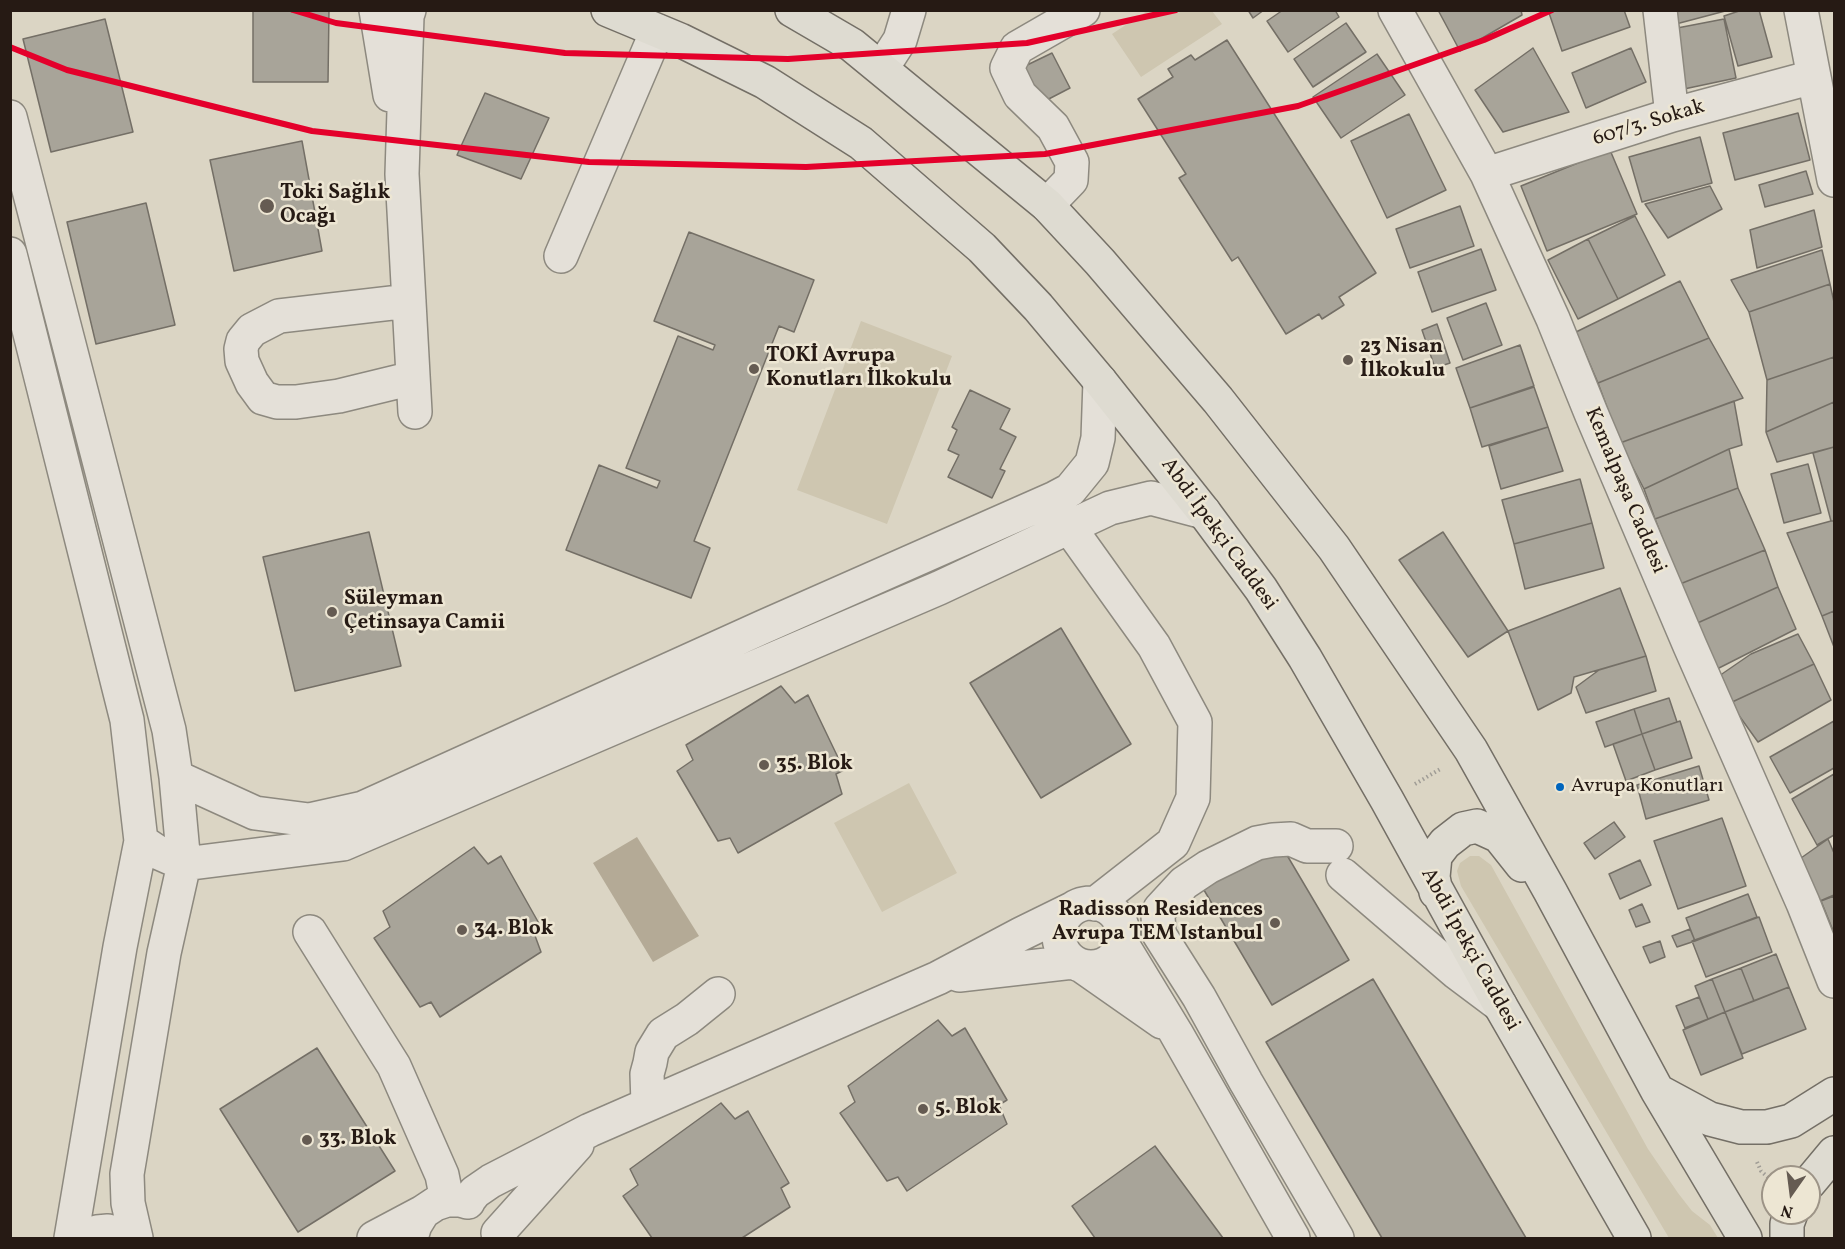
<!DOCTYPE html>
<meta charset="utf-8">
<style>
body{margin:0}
#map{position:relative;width:1845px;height:1249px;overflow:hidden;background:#dbd5c4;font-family:Vollkorn,serif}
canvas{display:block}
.frame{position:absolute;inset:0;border:12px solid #261a14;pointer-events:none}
.north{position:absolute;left:1761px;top:1165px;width:60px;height:60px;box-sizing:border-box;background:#ede6d3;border:2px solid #9d9487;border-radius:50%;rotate:194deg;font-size:16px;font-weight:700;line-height:24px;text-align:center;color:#261a14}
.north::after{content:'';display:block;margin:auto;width:21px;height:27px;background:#655b52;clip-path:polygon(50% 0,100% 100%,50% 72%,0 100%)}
</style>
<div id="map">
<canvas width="1845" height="1249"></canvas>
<div class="frame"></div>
<div class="north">N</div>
</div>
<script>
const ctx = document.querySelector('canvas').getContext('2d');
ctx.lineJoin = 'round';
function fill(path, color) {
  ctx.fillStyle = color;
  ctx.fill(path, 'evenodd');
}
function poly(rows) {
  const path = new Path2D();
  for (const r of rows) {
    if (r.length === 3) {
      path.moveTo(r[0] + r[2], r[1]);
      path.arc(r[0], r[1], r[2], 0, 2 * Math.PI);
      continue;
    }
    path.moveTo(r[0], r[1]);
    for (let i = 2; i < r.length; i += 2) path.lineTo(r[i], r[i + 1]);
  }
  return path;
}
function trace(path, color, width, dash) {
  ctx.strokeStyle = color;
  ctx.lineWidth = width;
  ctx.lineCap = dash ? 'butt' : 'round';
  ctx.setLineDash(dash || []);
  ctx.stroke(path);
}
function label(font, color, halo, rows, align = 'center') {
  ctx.font = font + ' Vollkorn,serif';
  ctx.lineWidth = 5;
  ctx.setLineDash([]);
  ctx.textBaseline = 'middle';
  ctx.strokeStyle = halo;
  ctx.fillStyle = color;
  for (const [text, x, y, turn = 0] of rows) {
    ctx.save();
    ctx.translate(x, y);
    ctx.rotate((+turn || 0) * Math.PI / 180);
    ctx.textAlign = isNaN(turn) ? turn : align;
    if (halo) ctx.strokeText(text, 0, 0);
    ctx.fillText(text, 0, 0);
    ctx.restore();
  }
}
const green = poly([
 [1147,11,1212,11,1222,24,1141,77,1112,34],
 [861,321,952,356,887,524,797,490],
 [909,783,957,873,882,912,834,823],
 [1470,856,1479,856,1491,865,1648,1149,1678,1193,1692,1211,1710,1225,1718,1238,1669,1238,1461,886,1457,871,1460,863]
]);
const water = poly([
 [637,837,699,936,653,962,593,863]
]);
const building = poly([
 [253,10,329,10,328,82,253,82,253,10],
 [1248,10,1264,10,1253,18,1248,10],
 [1283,10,1335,10,1339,17,1288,52,1267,21,1283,10],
 [1438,10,1521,10,1522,15,1460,51,1438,10],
 [1548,10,1624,10,1630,27,1562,51,1548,10],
 [1673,10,1729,10,1676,24,1673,10],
 [1742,10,1759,10,1772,57,1738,66,1724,16,1742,10],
 [105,19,133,132,51,152,23,39,105,19],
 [1724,19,1736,78,1684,89,1672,29,1724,19],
 [1346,23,1366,52,1313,87,1294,59,1346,23],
 [1227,40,1376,273,1339,297,1344,305,1322,319,1319,314,1286,334,1238,257,1232,261,1179,178,1186,174,1138,99,1173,77,1168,69,1191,55,1195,60,1227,40],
 [1533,48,1569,112,1503,132,1475,90,1533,48],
 [1631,48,1646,82,1586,108,1572,73,1631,48],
 [1052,53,1070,88,1041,103,1023,67,1052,53],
 [1377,54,1405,95,1341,138,1313,97,1377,54],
 [485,93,549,118,521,179,457,155,485,93],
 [1798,113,1810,160,1735,180,1723,133,1798,113],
 [1409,114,1446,190,1387,218,1351,141,1409,114],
 [1700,137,1712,183,1642,202,1629,157,1700,137],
 [302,141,322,251,234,271,210,160,302,141],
 [1610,150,1637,214,1547,251,1521,186,1610,150],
 [1806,171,1813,194,1765,207,1759,185,1806,171],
 [1710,186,1722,209,1668,238,1645,204,1710,186],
 [146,203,175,325,96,344,67,222,146,203],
 [1460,206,1474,246,1410,268,1396,229,1460,206],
 [1814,210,1822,247,1757,268,1750,230,1814,210],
 [1635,216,1665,275,1618,299,1588,239,1635,216],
 [689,232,814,280,794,332,779,326,694,541,710,548,691,598,566,550,599,465,657,488,660,481,626,468,678,336,713,350,715,345,654,321,689,232],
 [1588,239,1618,299,1578,319,1548,260,1588,239],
 [1481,249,1496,290,1432,312,1418,272,1481,249],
 [1822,250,1830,284,1749,312,1731,280,1822,250],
 [1680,281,1709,338,1598,383,1576,332,1680,281],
 [1830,284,1834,302,1834,357,1767,380,1749,312,1830,284],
 [1486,303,1502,345,1463,360,1447,318,1486,303],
 [1437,324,1450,363,1435,368,1422,330,1437,324],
 [1709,338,1743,398,1620,443,1598,383,1709,338],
 [1520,345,1534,386,1470,408,1456,368,1520,345],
 [1834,357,1834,402,1766,432,1767,380,1834,357],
 [1534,387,1548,427,1482,447,1470,408,1534,387],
 [970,390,1010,409,1000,429,1016,437,1000,469,1005,471,992,498,948,477,959,455,948,450,957,430,952,427,970,390],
 [1734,401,1742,445,1729,449,1644,489,1620,443,1734,401],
 [1834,402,1834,447,1777,462,1766,432,1834,402],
 [1548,427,1563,471,1501,489,1489,446,1548,427],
 [1834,447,1834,521,1831,521,1813,453,1834,447],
 [1729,449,1738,488,1655,519,1644,489,1729,449],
 [1808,464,1821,513,1784,523,1771,474,1808,464],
 [1580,479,1592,523,1514,544,1502,500,1580,479],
 [1738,488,1765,550,1680,584,1655,519,1738,488],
 [1831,521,1834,521,1834,611,1822,616,1787,533,1831,521],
 [1592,523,1604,568,1525,589,1514,544,1592,523],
 [369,532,401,666,295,691,263,557,369,532],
 [1443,532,1508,631,1468,657,1399,560,1443,532],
 [1765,550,1778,587,1693,625,1680,584,1765,550],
 [1778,587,1796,629,1717,669,1693,625,1778,587],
 [1620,588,1646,656,1574,677,1571,693,1538,710,1508,631,1620,588],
 [1834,611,1834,647,1822,616,1834,611],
 [1061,628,1131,744,1041,798,970,683,1061,628],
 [1798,634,1814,664,1730,703,1719,676,1751,654,1798,634],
 [1646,656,1656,691,1586,713,1576,687,1599,670,1646,656],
 [1814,664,1831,700,1758,742,1730,703,1814,664],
 [781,686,795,703,808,695,844,770,836,774,842,794,738,853,730,838,718,841,677,771,693,760,686,745,781,686],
 [1669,698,1677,722,1642,734,1634,709,1669,698],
 [1634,709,1642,734,1605,747,1596,722,1634,709],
 [1680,721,1692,758,1655,770,1642,734,1680,721],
 [1834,721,1834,768,1790,793,1770,757,1834,721],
 [1642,734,1655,770,1626,781,1613,744,1642,734],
 [1699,766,1709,800,1646,819,1637,785,1699,766],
 [1834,774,1834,835,1817,845,1792,799,1834,774],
 [1722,818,1746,886,1678,909,1654,841,1722,818],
 [1614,822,1625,837,1595,859,1584,843,1614,822],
 [1828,839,1834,853,1834,895,1820,901,1801,858,1828,839],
 [1278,840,1349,960,1272,1005,1201,885,1278,840],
 [474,847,488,864,501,856,541,927,534,933,541,952,440,1017,431,1002,420,1007,374,938,390,927,383,911,474,847],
 [1640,860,1651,885,1620,899,1609,874,1640,860],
 [1748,894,1757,917,1695,941,1686,918,1748,894],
 [1834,896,1834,933,1821,901,1834,896],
 [1642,904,1650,922,1636,927,1629,910,1642,904],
 [1759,917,1772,952,1706,977,1692,941,1759,917],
 [1690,929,1695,941,1677,947,1672,936,1690,929],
 [1660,941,1665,957,1650,963,1643,947,1660,941],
 [1776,954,1789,987,1754,1001,1741,968,1776,954],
 [1741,968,1754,1001,1725,1012,1712,979,1741,968],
 [1373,979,1526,1238,1382,1238,1266,1042,1373,979],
 [1712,979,1725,1012,1708,1019,1695,986,1712,979],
 [1789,987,1806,1029,1742,1054,1725,1012,1789,987],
 [1699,997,1708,1019,1685,1028,1676,1006,1699,997],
 [1725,1012,1743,1058,1701,1075,1683,1030,1725,1012],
 [938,1020,952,1036,965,1028,1007,1100,999,1105,1007,1124,907,1191,898,1177,887,1181,840,1113,855,1102,848,1086,938,1020],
 [317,1048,395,1171,298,1232,220,1109,317,1048],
 [721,1103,735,1119,748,1111,789,1183,781,1188,790,1207,742,1238,652,1238,623,1196,638,1185,630,1169,721,1103],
 [1155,1146,1223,1238,1095,1238,1072,1206,1155,1146]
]);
const path = poly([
 [1415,784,1442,768],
 [1757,1162,1761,1171,1773,1182]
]);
const minor = poly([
 [376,10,390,95],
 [409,10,407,16,402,174,415,412],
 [1395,10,1487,174,1553,319,1591,413,1690,646,1803,903,1834,981],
 [1660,10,1672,115],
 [1801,10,1834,180],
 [882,68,900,40,909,10],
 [10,117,169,730,176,777,255,813,309,820,363,808,763,627,1055,498,1070,490,1092,463,1098,438,1100,381],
 [1487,174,1672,115,1813,77],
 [1047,205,1071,180,1072,162,1053,127,1020,95,1007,68,1017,48,1083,10],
 [10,254,127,720,141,841,159,853,184,864,343,844,939,588,1110,508,1151,498,1204,512],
 [561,256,657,31],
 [409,301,279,316,252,330,243,341,241,349,242,361,252,383,263,398,277,402,296,402,339,396,413,378],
 [1060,508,1069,527,1154,646,1195,722,1193,798,1173,843,1095,904],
 [1336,846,1307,846,1291,839,1273,840,1257,843,1208,867,1184,883,1160,909,1158,916,1159,934,1199,997,1246,1082,1337,1238],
 [1343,875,1456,972,1500,1005],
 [1091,935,32],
 [310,932,394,1066,442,1175,447,1200],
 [1122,944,1176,1033,1293,1238],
 [1082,966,1162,1022],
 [959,975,1073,962],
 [648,1104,647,1074,650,1063,652,1052,663,1034,687,1019,718,994],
 [467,1202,475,1192,491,1181,590,1130,938,978,1021,934,1074,908],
 [498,1233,577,1145],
 [71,1238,120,947,141,841],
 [82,1238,97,1232,108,1231,127,1238],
 [136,1238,128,1203,127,1174,164,953,184,864,176,777],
 [374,1238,423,1212],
 [411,1238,415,1225,423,1212,435,1204,447,1200,460,1200,468,1202]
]);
const major = poly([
 [608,10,680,40,765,82,861,143,982,248,1038,307,1100,381,1204,512,1261,589,1305,658,1387,800,1500,1005,1634,1238],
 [792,10,852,45,1047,205,1100,262,1218,400,1334,548,1471,750,1550,891,1657,1090,1745,1238],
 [1436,892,1433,877,1435,856,1445,843,1463,829,1477,826,1499,836,1522,865],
 [1658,1091,1710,1119,1741,1127,1767,1127,1791,1121,1834,1094],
 [1809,1183,1834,1153],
 [1787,1238,1787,1224,1791,1213]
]);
const metro1 = poly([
 [293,10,336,23,565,53,788,59,1027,43,1176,10],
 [10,47,67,70,312,131,589,162,806,167,1045,154,1298,106,1484,40,1552,10]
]);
const markers = [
 [267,206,8,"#655b52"],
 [1348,360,6,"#655b52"],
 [754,369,6,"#655b52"],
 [332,612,6,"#655b52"],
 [764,765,6,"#655b52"],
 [1560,787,5,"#0065bd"],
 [1275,923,6,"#655b52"],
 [462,930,6,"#655b52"],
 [923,1109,6,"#655b52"],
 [307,1140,6,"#655b52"]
];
const busNames = [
 ["Avrupa Konutları",1571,787]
];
const streetNames = [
 ["607/3. Sokak",1649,124,-17],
 ["Kemalpaşa Caddesi",1624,491,67],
 ["Abdi İpekçi Caddesi",1218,535,54],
 ["Abdi İpekçi Caddesi",1469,950,61]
];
const poiNames = [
 ["Toki Sağlık",280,194],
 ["Ocağı",280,218],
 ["23 Nisan",1360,348],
 ["İlkokulu",1360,372],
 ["TOKİ Avrupa",766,357],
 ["Konutları İlkokulu",766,381],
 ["Süleyman",344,600],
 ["Çetinsaya Camii",344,624],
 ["35. Blok",776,765],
 ["Radisson Residences",1263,911,"right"],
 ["Avrupa TEM Istanbul",1263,935,"right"],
 ["34. Blok",474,930],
 ["5. Blok",935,1109],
 ["33. Blok",319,1140]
];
fill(green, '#cec6b0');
fill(water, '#b4aa96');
fill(building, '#a8a499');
trace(building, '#746f66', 1.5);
trace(minor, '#8d897f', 36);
trace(major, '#746f66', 36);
trace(path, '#a09d96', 4, [1.5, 3]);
trace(minor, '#e4e0d8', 33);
trace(major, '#dedbd1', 33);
trace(metro1, '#e4002b', 6);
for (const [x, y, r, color] of markers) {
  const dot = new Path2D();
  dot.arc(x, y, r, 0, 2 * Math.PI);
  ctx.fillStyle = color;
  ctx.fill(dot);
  trace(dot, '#ede6d3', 2);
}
label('20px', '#261a14', '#ede6d3', busNames, 'left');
label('21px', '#261a14', '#ede6d3', streetNames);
label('bold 21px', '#261a14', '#ede6d3', poiNames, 'left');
</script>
